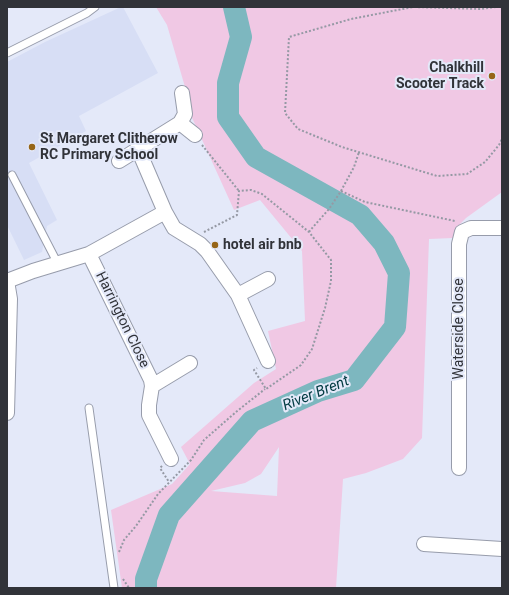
<!DOCTYPE html>
<style>
body{margin:0}
#map{position:relative;width:509px;height:595px;overflow:hidden;background:#e4e9f9;font-family:Roboto,sans-serif}
canvas{display:block}
.frame{position:absolute;inset:0;border:8px solid #313339;pointer-events:none}
</style>
<div id="map">
<canvas width="509" height="595"></canvas>
<div class="frame"></div>
</div>
<script>
const ctx = document.querySelector('canvas').getContext('2d');
ctx.lineJoin = 'round';
function fill(path, color) {
  ctx.fillStyle = color;
  ctx.fill(path, 'evenodd');
}
function poly(rows) {
  const path = new Path2D();
  for (const r of rows) {
    path.moveTo(r[0], r[1]);
    for (let i = 2; i < r.length; i += 2) path.lineTo(r[i], r[i + 1]);
  }
  return path;
}
function trace(path, color, width, dash) {
  ctx.strokeStyle = color;
  ctx.lineWidth = width;
  ctx.lineCap = dash ? 'butt' : 'round';
  ctx.setLineDash(dash || []);
  ctx.stroke(path);
}
function label(font, color, halo, rows, align = 'center') {
  ctx.font = font + ' Roboto,sans-serif';
  ctx.lineWidth = 4;
  ctx.setLineDash([]);
  ctx.textBaseline = 'middle';
  ctx.strokeStyle = halo;
  ctx.fillStyle = color;
  for (const [text, x, y, turn = 0] of rows) {
    ctx.save();
    ctx.translate(x, y);
    ctx.rotate((+turn || 0) * Math.PI / 180);
    ctx.textAlign = isNaN(turn) ? turn : align;
    if (halo) ctx.strokeText(text, 0, 0);
    ctx.fillText(text, 0, 0);
    ctx.restore();
  }
}
const built = poly([
 [121,7,123,7,158,73,79,116,86,131,29,163,57,220,47,226,42,252,24,260,7,225,7,62,45,42]
]);
const green = poly([
 [156,7,502,7,502,192,466,218,456,228,453,238,429,239,422,438,403,459,366,473,343,479,336,588,122,588,111,510,172,484,190,464,181,447,254,383,276,369,268,331,305,321,302,251,260,200,234,210,184,100,185,87,167,25],
 [279,447,277,496,211,491,245,483,261,474]
]);
const river = poly([
 [146,588,146,579,169,515,252,421,318,391,354,380,395,327,399,273,384,243,360,215,256,157,228,117,228,83,241,37,234,7]
]);
const path = poly([
 [496,7,481,9,413,7,351,19,289,37,285,113,298,129,342,147,437,176,467,174,485,162,499,145,502,139],
 [501,7,502,8],
 [202,145,239,191],
 [341,191,365,202,455,221],
 [204,232,237,215,239,191,251,190,262,194,309,232,331,260,331,281,325,308,312,349,301,365,266,389,254,370,257,368],
 [309,232,313,227,329,209,341,191,354,167,359,152],
 [162,466,160,468,169,482],
 [119,552,124,540,136,526,158,494,191,460,204,440,236,412,265,389],
 [123,579,129,588]
]);
const lane = poly([
 [7,53,87,13,95,7],
 [12,175,58,264],
 [89,408,114,588]
]);
const street = poly([
 [180,123,185,114,182,93],
 [138,149,165,212,174,228,200,244,207,251,238,295,268,361],
 [119,161,180,123,195,135],
 [89,254,151,380,152,386,149,405,149,415,171,459],
 [7,281,33,271,89,254,165,212],
 [7,281,10,299,7,413],
 [238,295,268,279],
 [152,386,190,363],
 [459,468,459,244,462,232,471,228,502,228],
 [424,544,502,549]
]);
const markers = [
 [492,76,4,"#966517"],
 [32,147,4,"#966517"],
 [215,245,4,"#966517"]
];
const poiNames = [
 ["Chalkhill",484,68,"right"],
 ["Scooter Track",484,84,"right"],
 ["St Margaret Clitherow",40,139],
 ["RC Primary School",40,155],
 ["hotel air bnb",223,245]
];
const streetNames = [
 ["Harrington Close",122,320,64],
 ["Waterside Close",459,329,-90]
];
const waterNames = [
 ["River Brent",316,394,-22]
];
fill(built, '#d7def5');
fill(green, '#f0c8e4');
trace(river, '#7db7bf', 22);
trace(lane, '#979cab', 9);
trace(street, '#979cab', 16);
trace(path, '#9599a4', 2, [2, 2]);
trace(lane, '#fff', 7);
trace(street, '#fff', 14);
for (const [x, y, r, color] of markers) {
  const dot = new Path2D();
  dot.arc(x, y, r, 0, 2 * Math.PI);
  ctx.fillStyle = color;
  ctx.fill(dot);
  trace(dot, '#e4e9f9', 1.5);
}
label('bold 14px', '#313339', '#e4e9f9', poiNames, 'left');
label('14px', '#313339', '#e4e9f9', streetNames);
label('italic 15px', '#023b42', '#e4e9f9', waterNames);
</script>
